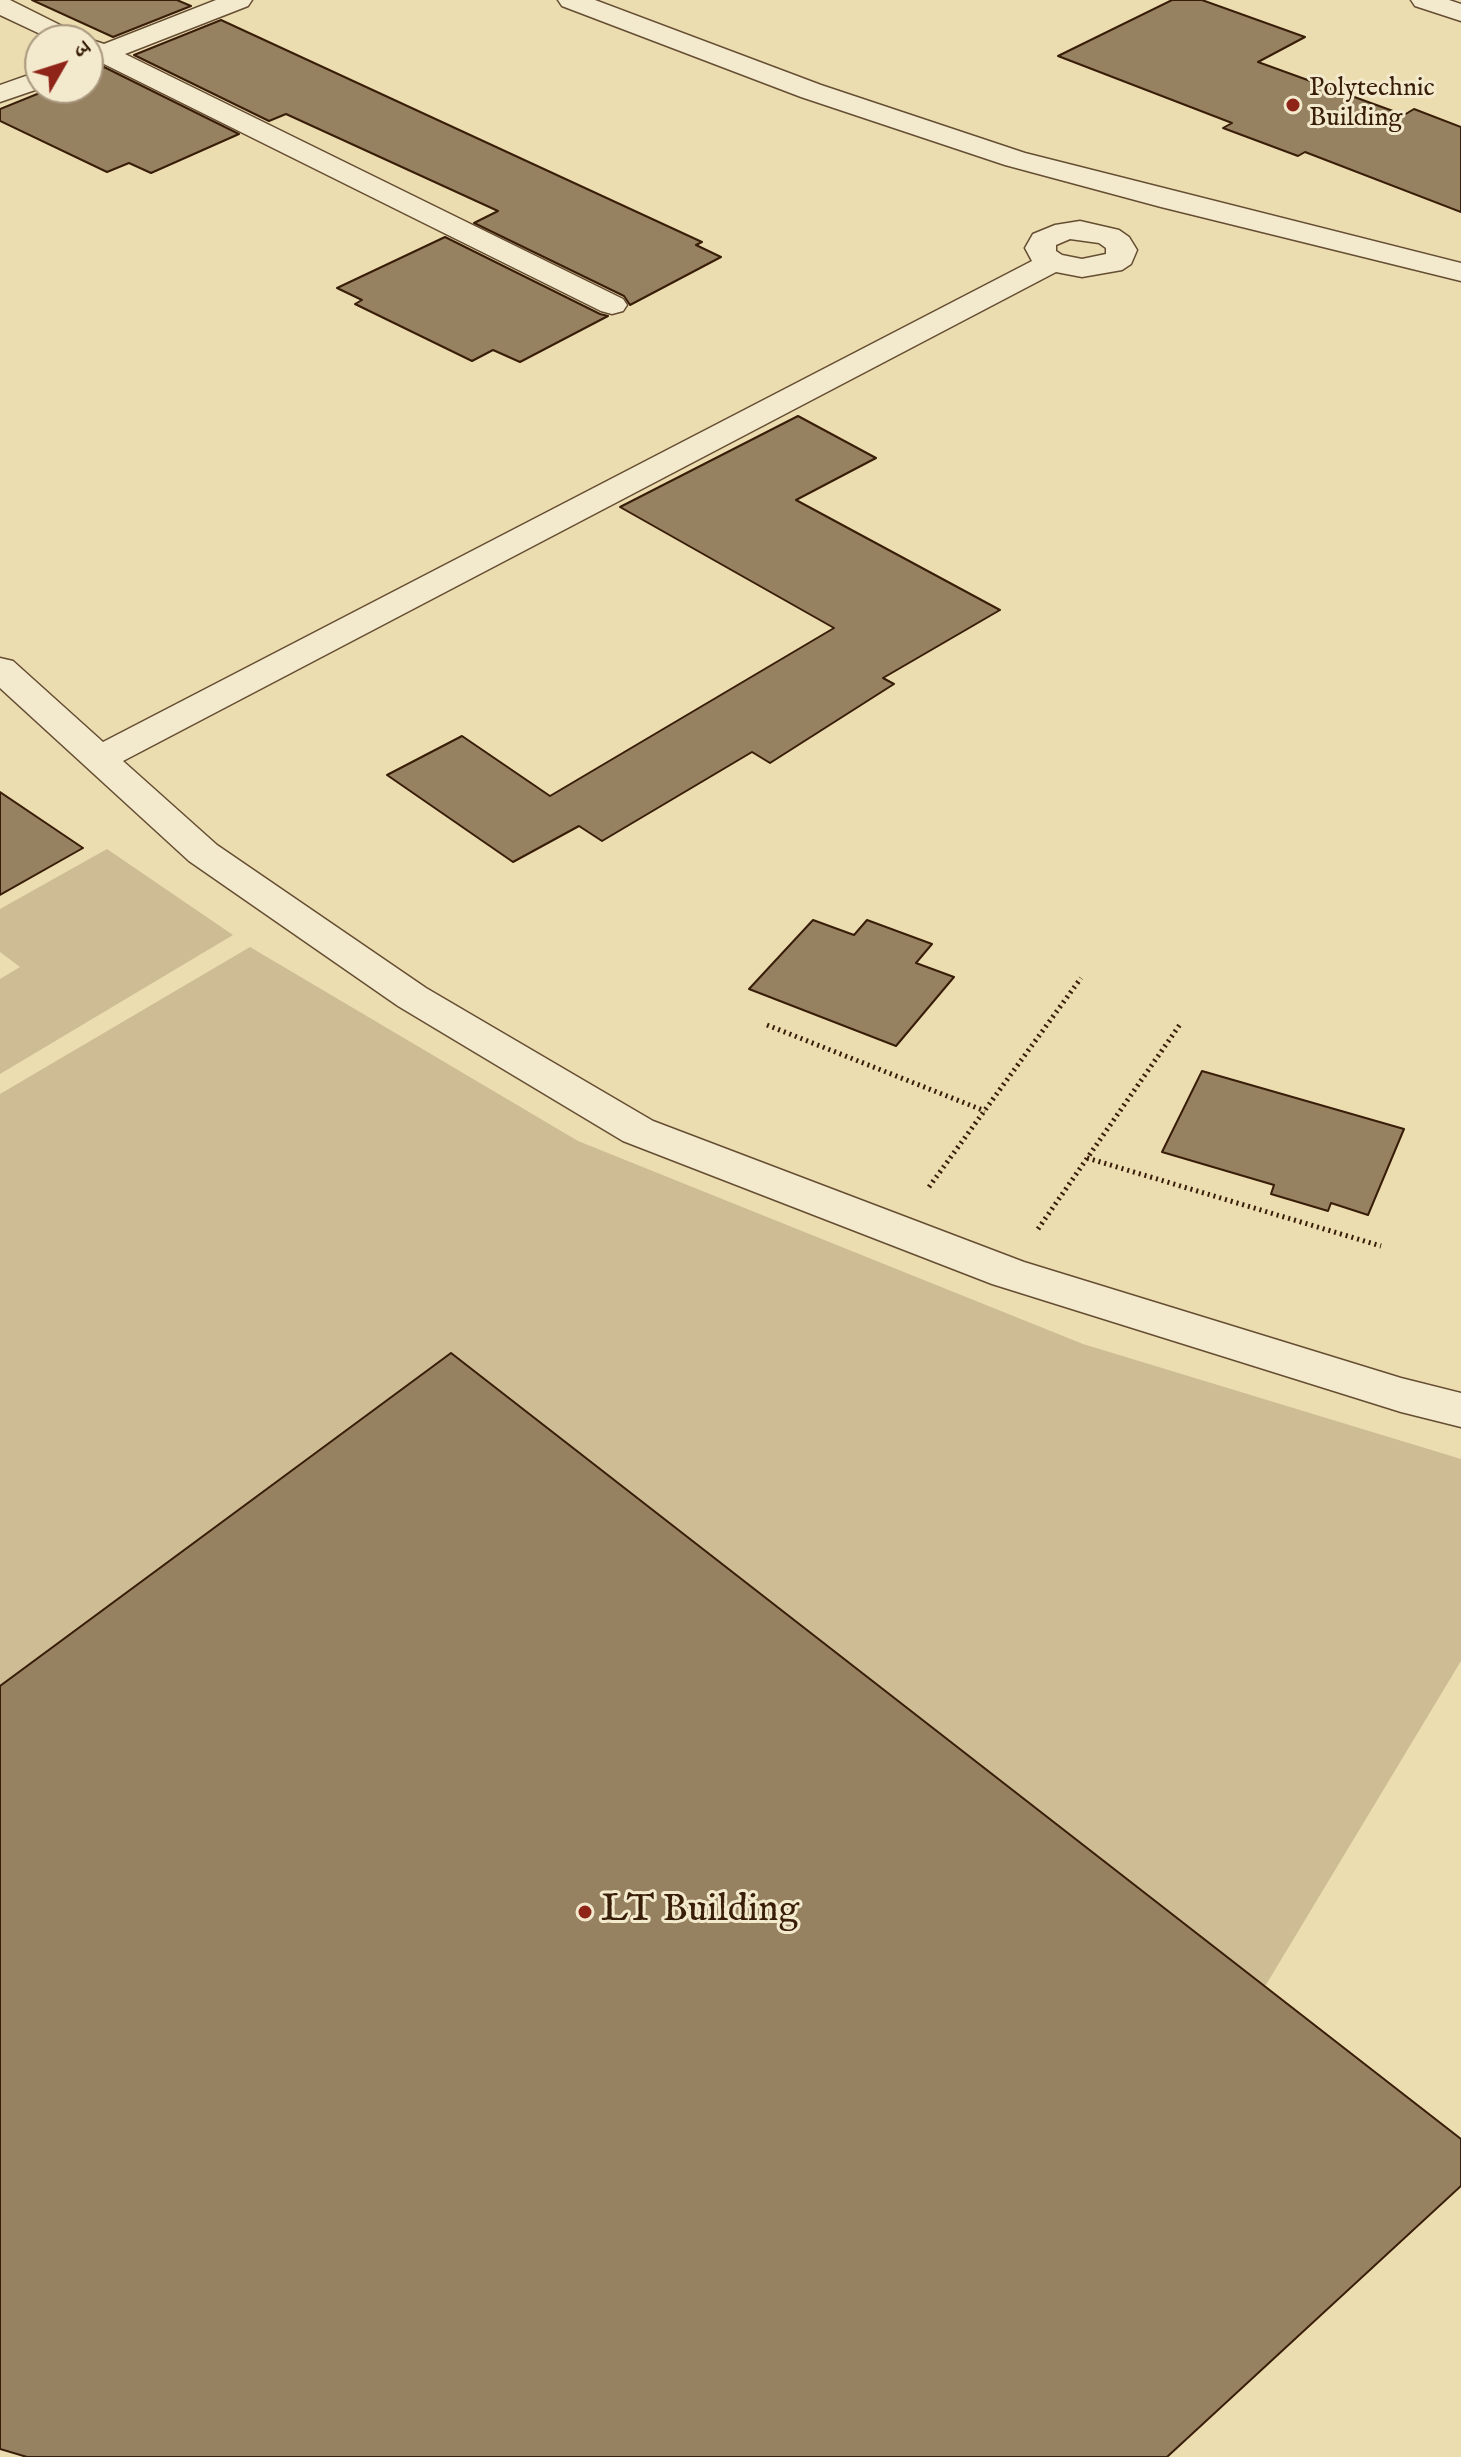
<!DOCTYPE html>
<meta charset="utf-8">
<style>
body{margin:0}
#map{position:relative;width:1461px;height:2457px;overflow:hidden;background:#ecddb1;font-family:"IM FELL English","Noto Serif Devanagari",serif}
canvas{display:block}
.north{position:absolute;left:24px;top:24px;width:80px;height:80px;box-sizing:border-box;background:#f3e9cc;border:2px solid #a8977e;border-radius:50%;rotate:51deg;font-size:22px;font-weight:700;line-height:32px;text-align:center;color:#381d08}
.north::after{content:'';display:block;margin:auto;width:28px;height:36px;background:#8f2418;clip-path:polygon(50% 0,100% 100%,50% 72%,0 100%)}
</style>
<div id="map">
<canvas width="1461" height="2457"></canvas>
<div class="north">उ</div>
</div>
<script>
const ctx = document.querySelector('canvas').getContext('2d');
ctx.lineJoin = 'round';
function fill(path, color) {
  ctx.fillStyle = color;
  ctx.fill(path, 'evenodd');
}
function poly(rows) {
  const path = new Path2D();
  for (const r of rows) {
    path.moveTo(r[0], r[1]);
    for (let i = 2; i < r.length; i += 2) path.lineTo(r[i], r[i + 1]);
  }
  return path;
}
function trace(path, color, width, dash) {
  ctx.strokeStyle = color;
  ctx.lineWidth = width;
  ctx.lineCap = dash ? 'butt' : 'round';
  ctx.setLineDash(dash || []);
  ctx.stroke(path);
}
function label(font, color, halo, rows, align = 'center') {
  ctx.font = font + ' "IM FELL English",serif';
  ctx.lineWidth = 6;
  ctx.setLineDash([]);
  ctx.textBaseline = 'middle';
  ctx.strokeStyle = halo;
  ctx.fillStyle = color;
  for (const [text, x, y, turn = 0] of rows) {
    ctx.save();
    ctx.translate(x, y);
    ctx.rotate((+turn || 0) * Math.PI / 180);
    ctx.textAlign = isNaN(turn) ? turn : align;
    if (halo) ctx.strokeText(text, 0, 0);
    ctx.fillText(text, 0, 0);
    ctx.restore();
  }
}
const green = poly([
 [107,849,233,935,0,1074,0,979,20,967,0,952,0,909],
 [250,947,578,1141,1083,1344,1461,1459,1461,1661,1255,2003,452,1353,0,1686,0,1094]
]);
const building = poly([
 [32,0,177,0,191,6,113,37,32,0],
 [1172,0,1202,0,1305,37,1258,62,1404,115,1414,109,1461,127,1461,212,1305,152,1298,156,1223,128,1232,123,1058,56,1172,0],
 [221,20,702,242,696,245,721,257,630,305,624,296,474,223,498,211,286,114,269,121,134,55,221,20],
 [104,67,239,134,151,173,129,163,107,172,0,121,0,109,52,88,88,88,88,74,104,67],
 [445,237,600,314,608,316,520,362,493,350,472,361,355,304,362,300,337,288,445,237],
 [798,416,876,458,796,500,1000,610,883,678,894,684,770,763,752,752,602,841,579,826,513,862,387,775,462,736,550,796,834,628,620,507,798,416],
 [0,792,83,848,0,895,0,792],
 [813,920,854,935,867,920,932,944,916,963,954,977,896,1046,749,989,813,920],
 [1202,1071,1404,1129,1368,1215,1331,1203,1328,1211,1271,1194,1274,1185,1162,1152,1202,1071],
 [451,1353,1461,2139,1461,2186,1167,2457,27,2457,0,2449,0,1686,451,1353]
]);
const path = poly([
 [767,1025,985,1111],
 [1087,1158,1381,1246],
 [929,1187,1081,978],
 [1038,1229,1181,1023]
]);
const minor = poly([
 [0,0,10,0,86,38,104,44,216,0,252,0,248,6,125,54,623,299,627,305,623,311,612,314,601,311,102,63,88,67,88,40,53,40,0,15,0,0],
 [558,0,595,0,821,85,1025,153,1461,263,1461,281,1161,207,1005,165,801,97,562,6,558,0],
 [1411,0,1449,0,1461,4,1461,21,1415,6,1411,0],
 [40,71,41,88,0,102,0,85,40,71],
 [1080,221,1119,230,1129,237,1137,250,1131,264,1122,270,1082,277,1056,272,123,761,217,845,426,988,653,1121,1024,1262,1401,1378,1461,1393,1461,1427,1401,1412,992,1284,623,1141,398,1006,189,861,0,688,0,658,13,661,103,742,1032,261,1025,248,1033,234,1055,225,1080,221],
 [1070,239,1099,243,1106,248,1106,254,1082,259,1062,255,1056,251,1056,245,1070,239]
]);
const markers = [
 [1293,105,8,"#8f2418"],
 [585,1912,8,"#8f2418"]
];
const farPoinames = [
 ["Polytechnic",1309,90],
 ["Building",1309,120]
];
const nearPoinames = [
 ["LT Building",601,1912]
];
fill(green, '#cdbc94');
fill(building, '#968160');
trace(building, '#381d08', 2);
trace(minor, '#654d32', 3);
trace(path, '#381d08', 5, [2, 4]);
fill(minor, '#f3e9cc');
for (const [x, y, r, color] of markers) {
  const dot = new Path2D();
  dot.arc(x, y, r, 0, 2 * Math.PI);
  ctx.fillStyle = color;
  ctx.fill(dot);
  trace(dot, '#f3e9cc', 3);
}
label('26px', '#381d08', '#f3e9cc', farPoinames, 'left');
label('38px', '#381d08', '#f3e9cc', nearPoinames, 'left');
</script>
